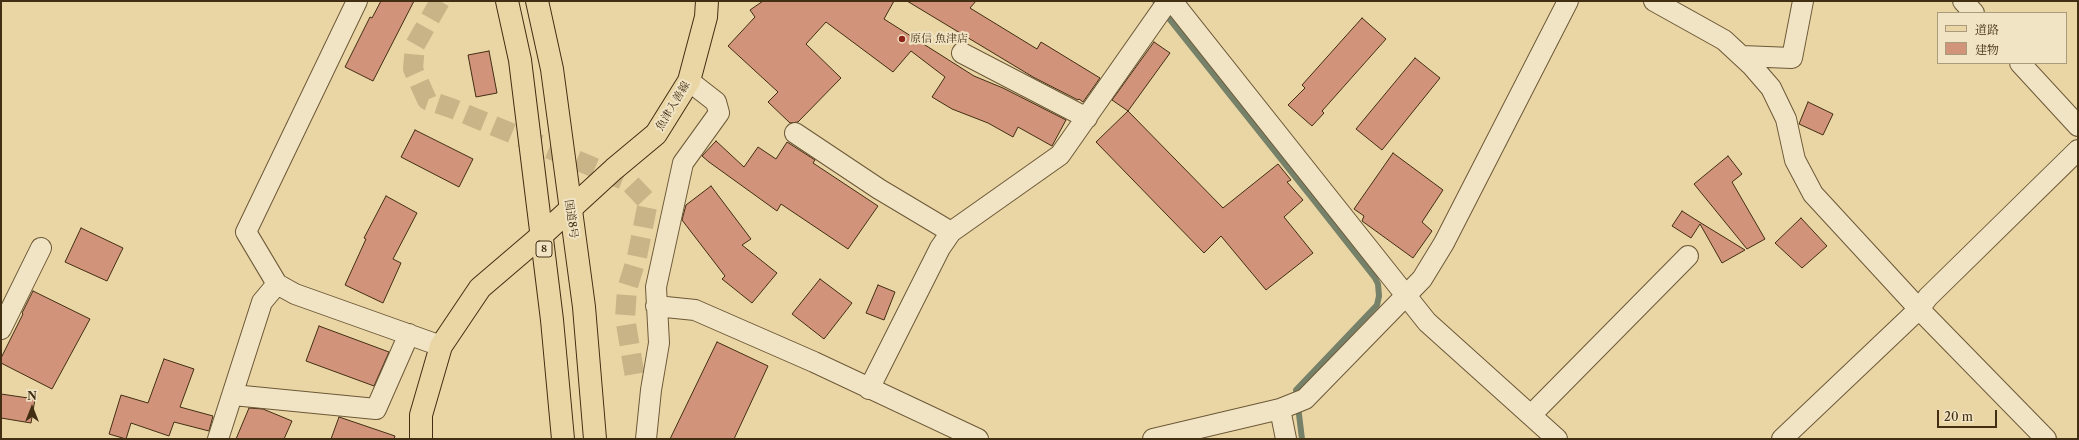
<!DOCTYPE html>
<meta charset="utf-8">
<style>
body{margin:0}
#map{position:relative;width:2079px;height:440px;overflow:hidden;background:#ead6a4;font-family:"Libre Caslon Text","Noto Serif JP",serif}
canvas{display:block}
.frame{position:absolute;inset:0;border:2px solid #422e13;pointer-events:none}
.legend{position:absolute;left:1937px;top:12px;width:130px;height:52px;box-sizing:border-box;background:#f1e4c4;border:1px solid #ab9b7d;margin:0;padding:5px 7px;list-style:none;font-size:12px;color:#422e13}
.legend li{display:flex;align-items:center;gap:8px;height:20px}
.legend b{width:20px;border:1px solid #ab9b7d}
.north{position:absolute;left:12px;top:388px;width:40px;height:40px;-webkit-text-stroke:3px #f1e4c4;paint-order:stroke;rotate:0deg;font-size:11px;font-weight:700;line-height:16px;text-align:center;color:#422e13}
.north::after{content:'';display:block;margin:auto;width:14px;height:18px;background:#422e13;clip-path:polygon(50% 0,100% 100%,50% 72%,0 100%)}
.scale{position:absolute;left:1937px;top:410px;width:60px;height:18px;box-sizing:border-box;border:2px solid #422e13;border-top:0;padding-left:5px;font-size:12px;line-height:14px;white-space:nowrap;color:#422e13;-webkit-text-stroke:3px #f1e4c4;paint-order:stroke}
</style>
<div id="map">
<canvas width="2079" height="440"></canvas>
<div class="frame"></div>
<ul class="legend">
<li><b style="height:5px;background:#ead6a4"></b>道路</li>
<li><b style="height:11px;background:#d1937a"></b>建物</li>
</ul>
<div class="north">N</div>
<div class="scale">20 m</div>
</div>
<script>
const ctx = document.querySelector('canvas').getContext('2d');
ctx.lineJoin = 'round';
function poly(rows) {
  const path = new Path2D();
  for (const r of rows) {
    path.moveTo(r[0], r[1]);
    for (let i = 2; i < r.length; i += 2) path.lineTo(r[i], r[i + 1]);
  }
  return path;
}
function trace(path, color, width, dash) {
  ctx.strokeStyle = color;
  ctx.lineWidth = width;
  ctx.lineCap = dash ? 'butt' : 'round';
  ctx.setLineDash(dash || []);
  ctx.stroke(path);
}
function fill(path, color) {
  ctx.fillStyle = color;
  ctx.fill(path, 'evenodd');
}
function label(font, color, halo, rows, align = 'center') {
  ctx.font = font + ' "Libre Caslon Text","Noto Serif JP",serif';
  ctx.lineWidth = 4;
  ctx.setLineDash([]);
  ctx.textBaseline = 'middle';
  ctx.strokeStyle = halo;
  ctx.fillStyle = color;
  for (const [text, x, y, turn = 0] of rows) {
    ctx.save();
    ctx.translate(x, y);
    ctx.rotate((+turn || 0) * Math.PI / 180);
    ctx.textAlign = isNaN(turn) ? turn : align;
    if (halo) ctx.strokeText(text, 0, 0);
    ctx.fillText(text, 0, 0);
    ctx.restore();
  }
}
const stream = poly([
 [1155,1,1312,198,1375,278,1378,284,1379,296,1377,305,1296,390,1302,439]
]);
const building = poly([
 [381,1,414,1,373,81,345,67,370,17,372,18,381,1],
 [763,1,894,1,884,19,974,76,1003,88,1066,120,1052,146,1018,127,1013,137,988,123,952,109,932,97,945,77,911,51,893,72,826,22,806,44,841,78,798,122,790,123,768,102,778,92,728,46,755,17,750,10,763,1],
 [907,1,976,1,970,8,1037,49,1041,42,1100,78,1083,102,1079,99,1078,100,1033,77,907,1],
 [1362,18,1386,39,1322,111,1324,113,1312,126,1288,105,1305,88,1302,85,1362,18],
 [1154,42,1170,53,1128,111,1112,100,1154,42],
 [489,51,497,93,476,97,468,55,489,51],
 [1415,58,1440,78,1382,150,1356,129,1415,58],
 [1808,102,1833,114,1823,135,1799,124,1808,102],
 [1128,111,1223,208,1278,164,1291,180,1287,182,1303,200,1284,217,1313,253,1266,290,1221,236,1204,253,1096,142,1128,111],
 [415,130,473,159,459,187,401,157,415,130],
 [716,141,744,167,758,147,776,159,787,142,815,160,813,163,878,206,848,249,781,204,777,211,709,162,702,156,716,141],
 [1393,153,1443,190,1422,222,1432,231,1413,258,1362,221,1364,216,1354,209,1393,153],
 [1728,156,1742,174,1732,182,1765,239,1747,249,1694,184,1728,156],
 [711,186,751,239,742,245,777,273,752,303,722,279,725,276,682,220,686,205,711,186],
 [386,196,417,213,393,259,401,263,383,303,345,285,366,239,364,238,386,196],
 [1682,211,1701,223,1745,250,1722,263,1700,224,1691,238,1672,226,1682,211],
 [1801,218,1827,246,1802,268,1775,243,1801,218],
 [81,228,123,248,107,281,65,262,81,228],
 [820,279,852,303,824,339,792,314,820,279],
 [878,285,895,292,884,320,866,313,878,285],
 [33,291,90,319,52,389,1,363,1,358,23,314,22,313,33,291],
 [319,326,389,352,374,386,306,361,319,326],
 [717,342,768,366,734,439,670,439,717,342],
 [164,359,194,369,180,407,213,416,209,431,174,422,169,436,131,423,126,439,109,434,121,395,148,403,164,359],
 [1,394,35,399,31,423,1,418,1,394],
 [249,408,263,409,292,421,284,439,236,439,249,408],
 [339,417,395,436,394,439,331,439,339,417]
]);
const minorTunnel = poly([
 [440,1,415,45,413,69,427,100,451,108,629,182,648,202,637,257,627,289,625,318,636,383]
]);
const minor = poly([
 [1172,1,1427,322,1557,439],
 [1654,1,1724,40,1752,66,1771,88,1786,119,1795,160,1813,194,1919,309,2046,439],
 [1963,1,1974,13],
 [962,53,1087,118],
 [1742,56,1792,58,1803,1],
 [2020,63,2078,126],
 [795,133,879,189,951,232],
 [277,284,246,232,357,1],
 [656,306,695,310,814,362,978,439],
 [1,329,41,248],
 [869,389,940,248,951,232,1060,155,1168,1],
 [233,395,376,409,409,334],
 [1280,409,1286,439],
 [1531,415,1688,256],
 [218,439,262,302,277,284,295,294,441,346],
 [646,439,651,390,659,343,656,287,683,163,719,113,716,102,689,81],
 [1153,439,1280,409,1305,399,1422,279,1444,243,1568,1],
 [1782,439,1919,309,1928,297,2078,150]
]);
const major = poly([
 [421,439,421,415,441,346,480,288,542,235,614,169,656,134,689,81,706,17,707,1]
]);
const highway = poly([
 [507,1,520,60,552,320,563,439],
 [537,1,552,69,584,307,595,439]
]);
const markers = [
 [902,39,4,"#8f2418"]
];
const shields = [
 [544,249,16]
];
const shieldNames = [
 ["8",544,249]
];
const poiNames = [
 ["原信 魚津店",910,39]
];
const streetNames = [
 ["魚津入善線",673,106,-59],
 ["国道8号",571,219,82]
];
trace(stream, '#768169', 6);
fill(building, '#d1937a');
trace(building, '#422e13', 1);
trace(minorTunnel, '#c8b487', 20, [20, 10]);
trace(minor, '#6c5837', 22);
trace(major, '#422e13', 24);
trace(highway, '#422e13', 24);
trace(minor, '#f1e4c4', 20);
trace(major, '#ead6a4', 22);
trace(highway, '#ead6a4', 22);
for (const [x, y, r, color] of markers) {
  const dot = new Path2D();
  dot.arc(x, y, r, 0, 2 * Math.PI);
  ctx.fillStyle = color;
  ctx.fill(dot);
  trace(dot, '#f1e4c4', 1.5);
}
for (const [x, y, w] of shields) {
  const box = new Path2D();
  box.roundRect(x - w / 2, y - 8, w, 16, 3);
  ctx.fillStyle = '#f1e4c4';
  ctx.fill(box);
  trace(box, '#422e13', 1);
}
label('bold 10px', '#422e13', null, shieldNames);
label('11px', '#422e13', '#f1e4c4', poiNames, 'left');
label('11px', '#422e13', '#f1e4c4', streetNames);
</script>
